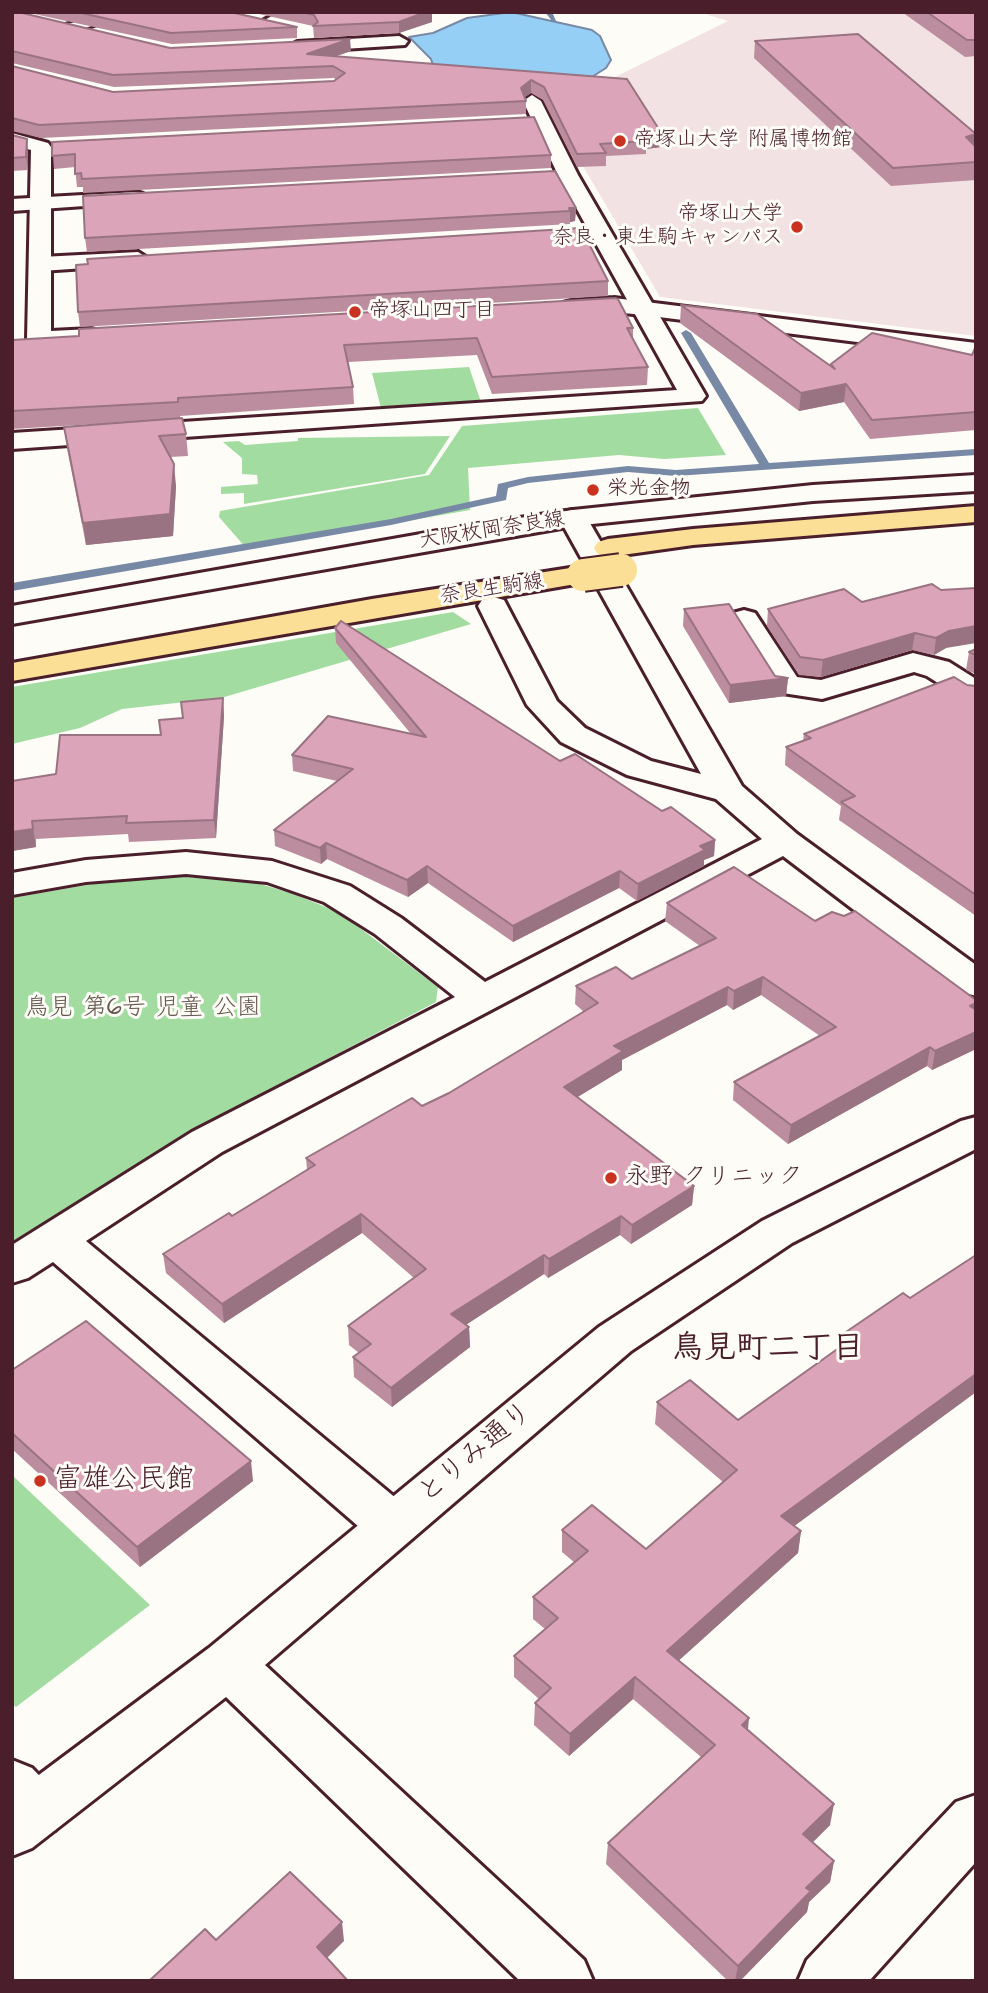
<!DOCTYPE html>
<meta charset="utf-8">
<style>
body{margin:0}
#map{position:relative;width:988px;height:1993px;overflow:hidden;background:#fdfcf7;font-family:"Architects Daughter",sans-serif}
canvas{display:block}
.frame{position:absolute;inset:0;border:14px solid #4a1f2b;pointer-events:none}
</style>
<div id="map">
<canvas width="988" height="1993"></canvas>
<div class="frame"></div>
</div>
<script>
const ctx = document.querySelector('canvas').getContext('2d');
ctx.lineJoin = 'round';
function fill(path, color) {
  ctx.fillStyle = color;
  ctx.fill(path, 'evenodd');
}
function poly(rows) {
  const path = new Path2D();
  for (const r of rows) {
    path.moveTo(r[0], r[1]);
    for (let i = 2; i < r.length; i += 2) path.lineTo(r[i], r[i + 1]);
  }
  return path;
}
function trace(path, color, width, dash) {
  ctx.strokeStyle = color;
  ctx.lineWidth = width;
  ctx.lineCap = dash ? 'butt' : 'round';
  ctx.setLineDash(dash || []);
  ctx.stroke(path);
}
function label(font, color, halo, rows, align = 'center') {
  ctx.font = font + ' "Architects Daughter","Klee One",sans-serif';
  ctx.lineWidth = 6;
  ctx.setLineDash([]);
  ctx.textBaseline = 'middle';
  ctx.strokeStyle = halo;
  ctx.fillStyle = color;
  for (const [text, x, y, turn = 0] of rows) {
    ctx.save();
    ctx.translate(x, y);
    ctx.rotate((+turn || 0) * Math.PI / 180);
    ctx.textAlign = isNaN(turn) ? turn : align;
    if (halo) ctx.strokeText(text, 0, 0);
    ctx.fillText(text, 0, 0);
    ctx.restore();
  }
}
const built = poly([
 [699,12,976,12,976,336,660,297,544,100,603,83,728,21]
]);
const green = poly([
 [469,367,481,402,381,408,372,373],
 [698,408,726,455,664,459,619,455,468,468,470,510,247,549,219,517,220,511,429,475,462,426],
 [450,436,425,474,244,504,244,493,221,494,221,487,258,484,257,475,242,474,242,458,223,442,239,441,245,445,298,441,298,438],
 [453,612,471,624,221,698,122,709,80,728,12,744,12,687],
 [173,876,254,882,294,894,340,913,438,987,436,1002,194,1129,12,1243,12,898,116,880],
 [12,1475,150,1605,16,1707,12,1704]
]);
const water = poly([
 [511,12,592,30,600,36,611,60,606,68,587,80,436,75,431,59,409,37,433,33,467,18,511,12]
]);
const stream = poly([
 [545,12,552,12,556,21,552,21,545,12],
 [686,330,691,333,769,463,976,449,976,455,676,476,628,472,528,483,508,488,506,500,391,525,12,591,12,583,391,519,496,496,498,484,528,477,628,466,676,470,759,464,681,333,686,330]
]);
const street = poly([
 [108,12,134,12,12,52,12,41,108,12],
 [249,12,273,12,252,23,240,23,240,15,249,12],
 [399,36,408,41,405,45,297,52,288,47,297,42,399,36],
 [532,95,541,101,578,175,706,396,702,401,12,449,12,433,677,390,558,175,523,101,532,95],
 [136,192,143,194,146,198,143,202,12,211,12,199,136,192],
 [138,252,149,259,146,264,41,271,30,264,41,257,138,252],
 [573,510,583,512,587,518,742,786,797,834,976,965,976,996,962,992,783,856,222,1152,86,1241,409,1509,416,1524,409,1539,391,1545,373,1539,53,1262,28,1278,12,1283,12,1245,192,1132,455,997,375,934,324,902,267,882,186,874,86,882,12,895,12,873,86,860,186,852,272,861,350,886,401,918,485,982,762,839,716,799,627,775,561,742,527,705,478,606,482,600,493,597,504,600,557,701,585,728,651,761,701,774,559,518,563,512,573,510],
 [744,610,755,613,797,677,821,680,913,653,949,662,976,679,976,702,965,700,927,676,914,672,822,699,776,692,729,619,733,613,744,610],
 [12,1760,32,1768,55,1792,63,1811,55,1830,35,1837,12,1827,12,1760],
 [976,1795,976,1862,869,1981,798,1981,807,1960,956,1802,976,1795]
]);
const secondary = poly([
 [12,133,48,143,51,147,51,331,91,329,99,331,103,336,99,341,39,346,31,344,27,339,31,150,12,145,12,133],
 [614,298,976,343,976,357,643,315,614,312,571,315,563,313,559,308,563,303,571,301,614,298],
 [976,475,976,491,813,501,573,526,12,624,12,606,472,525,573,510,813,485,976,475],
 [976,1117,976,1149,792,1243,631,1351,265,1665,584,1960,593,1981,520,1981,226,1697,32,1848,12,1856,12,1795,209,1648,599,1327,762,1221,961,1121,976,1117]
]);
const primary = poly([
 [976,506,976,522,693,545,608,557,598,554,594,548,598,542,608,539,693,529,976,506],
 [583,566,593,569,598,575,593,581,12,681,12,663,372,599,583,566]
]);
const primaryBridge = poly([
 [583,575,621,570]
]);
const wall = poly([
 [12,12,170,48,351,51,336,56,627,79,662,134,661,147,646,149,646,154,606,156,606,166,577,167,543,100,531,93,525,97,526,101,526,114,41,138,12,131,12,66,113,92,334,81,336,80,334,78,114,87,12,63],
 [25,12,230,12,297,27,297,38,172,44],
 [250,12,432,12,432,22,399,33,314,38,313,26],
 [902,12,976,12,976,56,965,57],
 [755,41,974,145,976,147,976,180,891,186,754,58],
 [12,135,28,152,28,170,12,171],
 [52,142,551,155,551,168,83,193,83,187,77,187,75,167,54,169],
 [576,208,575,221,570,222,570,224,87,252,85,238],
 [88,264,608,281,608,296,80,327,78,312],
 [681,305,831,366,831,364,972,355,976,346,976,430,870,439,844,402,799,411,680,323],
 [633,328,633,339,648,367,647,385,492,394,477,355,348,362,353,387,354,404,180,416,186,434,188,456,170,457,176,486,173,536,86,545,67,448,64,427,95,424,12,429,12,340],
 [932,584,946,648,934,655,912,650,821,677,799,675,767,626,768,609,862,602],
 [684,609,775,676,788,678,786,696,729,703,683,626],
 [335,628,560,761,662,811,715,840,714,856,704,860,704,866,637,901,619,888,513,942,428,883,408,897,327,859,321,864,275,846,274,830,337,781,293,771,292,755,411,734,336,643],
 [976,649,976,674,966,670,969,652],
 [967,685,976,686,976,916,839,820,841,806,785,765,786,747,803,741,804,734],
 [223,698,224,716,216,838,129,842,128,834,36,839,36,847,12,851,12,781,56,774,161,735,183,718],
 [667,903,815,921,976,1000,976,1049,932,1070,927,1066,788,1144,733,1100,734,1082,820,1036,761,995,733,1010,727,1005,622,1060,622,1070,577,1097,694,1186,692,1205,631,1244,620,1235,548,1278,544,1274,465,1325,469,1327,470,1347,392,1407,354,1377,353,1357,359,1353,349,1345,348,1326,414,1278,362,1233,224,1323,166,1273,163,1254,232,1216,307,1170,306,1158,449,1093,584,1012,575,1004,576,986,632,979,700,946,665,921],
 [976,1255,976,1392,794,1526,801,1531,798,1553,678,1661,748,1730,830,1825,813,1842,834,1861,830,1882,809,1902,807,1912,740,1981,728,1981,606,1864,608,1843,701,1757,633,1699,569,1756,534,1725,535,1703,539,1699,514,1677,514,1656,545,1629,533,1619,533,1597,575,1563,562,1552,562,1530,646,1549,723,1482,655,1424,657,1402,738,1420,841,1346,843,1334,910,1298],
 [12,1370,253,1481,140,1567,12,1449]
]);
const shadedWall = poly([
 [426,12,432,12,432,22,399,33,399,22],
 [350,39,351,51,308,66,307,54],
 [531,80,531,93,520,100,521,88],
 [662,134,661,147,646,149,646,141,644,137],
 [976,134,973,152,966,137],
 [27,139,28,152,28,170,26,157],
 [569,208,576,208,575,221,570,222,570,211],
 [846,384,844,402,799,411,801,393],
 [174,464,176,486,173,536,86,545,83,523],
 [976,626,976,643,946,648,934,655,936,638,949,631],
 [915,633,912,650,821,677,823,660],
 [788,678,786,696,729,703,730,685],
 [223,698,224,716,216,838,214,820],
 [32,821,36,847,12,851,12,832],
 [715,840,714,856,704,860,704,866,637,901,638,884,700,846],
 [326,843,327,859,321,864,320,848],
 [427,866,428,883,408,897,407,880],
 [620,871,619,888,513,942,513,926],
 [763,977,761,995,733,1010,734,991],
 [728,987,727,1005,622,1060,622,1070,563,1106,564,1087,614,1046],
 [976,1003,976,1015,970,1006],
 [976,1032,976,1049,932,1070,935,1051],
 [930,1047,927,1066,788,1144,791,1125],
 [694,1186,692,1205,631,1244,632,1225],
 [361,1214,362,1233,224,1323,222,1304],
 [621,1216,620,1235,548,1278,549,1259],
 [544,1255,544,1274,452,1334,451,1314],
 [469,1327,470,1347,392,1407,391,1388],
 [976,1374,976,1392,778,1538,781,1516],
 [251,1461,253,1481,140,1567,137,1547],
 [801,1531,798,1553,665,1673,667,1651],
 [635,1677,633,1699,569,1756,570,1734],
 [749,1718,747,1740,742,1725],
 [834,1804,830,1825,800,1855,803,1834],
 [834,1861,830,1882,809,1902,807,1912,740,1981,735,1981,738,1966,806,1888],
 [342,1922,344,1941,319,1966,317,1947]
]);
const building = poly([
 [12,12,18,12,170,48,350,39,307,54,627,79,662,134,644,137,646,141,600,144,606,153,577,154,544,87,531,80,521,88,526,101,39,125,12,118,12,66,113,92,334,81,345,73,333,66,113,75,12,51,12,12],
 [77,12,230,12,297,27,171,33,77,12],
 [302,12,426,12,399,22,313,26,318,22,314,15,302,12],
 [927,12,976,12,976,40,967,40,927,12],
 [858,34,976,134,966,137,976,147,976,162,893,168,755,41,858,34],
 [534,117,551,155,82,179,81,173,75,174,75,154,52,156,52,142,534,117],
 [12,135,27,139,26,157,12,158,12,135],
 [555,171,576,208,569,208,570,211,85,238,83,196,555,171],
 [581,228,608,281,78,312,76,265,88,264,87,259,581,228],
 [615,298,618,299,633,328,627,328,648,367,492,377,477,338,344,345,353,387,178,398,178,402,12,411,12,340,79,336,79,329,615,298],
 [681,305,757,314,835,369,831,364,872,333,972,355,976,346,976,412,872,420,846,384,801,393,681,305],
 [182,418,186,434,159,436,174,464,170,514,83,523,64,427,182,418],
 [932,584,941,590,976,588,976,626,949,631,936,638,915,633,823,660,800,657,768,609,844,589,862,602,932,584],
 [729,604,775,676,788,678,730,685,684,609,729,604],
 [341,621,560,761,575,754,662,811,671,807,715,840,700,846,705,850,638,884,620,871,513,926,427,866,407,880,326,843,320,848,274,830,353,769,292,755,328,716,426,737,335,628,341,621],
 [976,649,976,655,969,652,976,649],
 [954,677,967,685,976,686,976,895,841,802,855,796,786,747,811,738,804,734,954,677],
 [223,698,214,820,126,823,127,816,32,821,33,829,12,832,12,781,56,774,60,735,161,735,159,720,183,718,181,702,223,698],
 [734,867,815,921,832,912,844,916,855,911,976,1000,976,1003,970,1006,976,1010,976,1032,935,1051,930,1047,791,1125,734,1082,836,1027,763,977,734,991,728,987,614,1046,623,1051,564,1087,694,1186,632,1225,621,1216,549,1259,544,1255,451,1314,469,1327,391,1388,353,1357,371,1344,348,1326,426,1269,361,1214,222,1304,163,1254,229,1213,232,1216,315,1165,306,1158,412,1098,422,1106,449,1093,598,1003,576,986,616,967,632,979,716,938,667,903,734,867],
 [976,1255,976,1374,781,1516,801,1531,667,1651,749,1718,742,1725,834,1804,803,1834,834,1861,806,1888,811,1891,738,1966,608,1843,715,1745,635,1677,570,1734,535,1703,551,1688,514,1656,558,1618,533,1597,588,1551,562,1530,592,1505,646,1549,737,1470,657,1402,690,1380,738,1420,850,1340,843,1334,903,1293,910,1298,976,1255],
 [86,1321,251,1461,137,1547,12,1433,12,1370,86,1321],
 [290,1872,342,1922,317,1947,348,1981,149,1981,205,1929,216,1940,290,1872]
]);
const markers = [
 [620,141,7,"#c8321e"],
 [797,227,7,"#c8321e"],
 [355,312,7,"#c8321e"],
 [593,490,7,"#c8321e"],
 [611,1178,7,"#c8321e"],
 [40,1481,7,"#c8321e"]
];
const farPoinames = [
 ["帝塚山大学 附属博物館",634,141],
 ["帝塚山大学",783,215,"right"],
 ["奈良・東生駒キャンパス",783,239,"right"],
 ["帝塚山四丁目",369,312],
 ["栄光金物",607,490]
];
const farStreetnames = [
 ["大阪枚岡奈良線",492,531,-9],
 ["奈良生駒線",492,590,-9]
];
const parkNames = [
 ["鳥見 第6号 児童 公園",143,1009]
];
const poiNames = [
 ["永野 クリニック",625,1178]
];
const nearStreetnames = [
 ["とりみ通り",476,1454,-40]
];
const nearPoinames = [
 ["富雄公民館",54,1481]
];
const nearNeighbourhoodnames = [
 ["鳥見町二丁目",768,1350]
];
fill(built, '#f3e2e4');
fill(green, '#a3dca1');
fill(water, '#96cff6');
trace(water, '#7889a5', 2);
fill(stream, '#7889a5');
trace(street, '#4a1f2b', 6);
trace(secondary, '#4a1f2b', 6);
trace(primary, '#4a1f2b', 6);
fill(street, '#fdfcf7');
fill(secondary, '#fdfcf7');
fill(primary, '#fbdf96');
trace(primaryBridge, '#4a1f2b', 36, []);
trace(primaryBridge, '#fbdf96', 32);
fill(wall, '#bc8d9e');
fill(shadedWall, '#997381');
fill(building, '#dba4b8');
trace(building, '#997381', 2);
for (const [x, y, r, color] of markers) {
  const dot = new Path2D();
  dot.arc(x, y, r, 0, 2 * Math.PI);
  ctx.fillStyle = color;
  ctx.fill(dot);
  trace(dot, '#fdfcf7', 2.5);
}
label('21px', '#4a1f2b', '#fdfcf7', farPoinames, 'left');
label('21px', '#4a1f2b', '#fdfcf7', farStreetnames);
label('24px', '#65584e', '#fdfcf7', parkNames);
label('24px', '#4a1f2b', '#fdfcf7', poiNames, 'left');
label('28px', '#4a1f2b', '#fdfcf7', nearStreetnames);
label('28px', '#4a1f2b', '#fdfcf7', nearPoinames, 'left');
label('bold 32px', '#4a1f2b', '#fdfcf7', nearNeighbourhoodnames);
</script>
